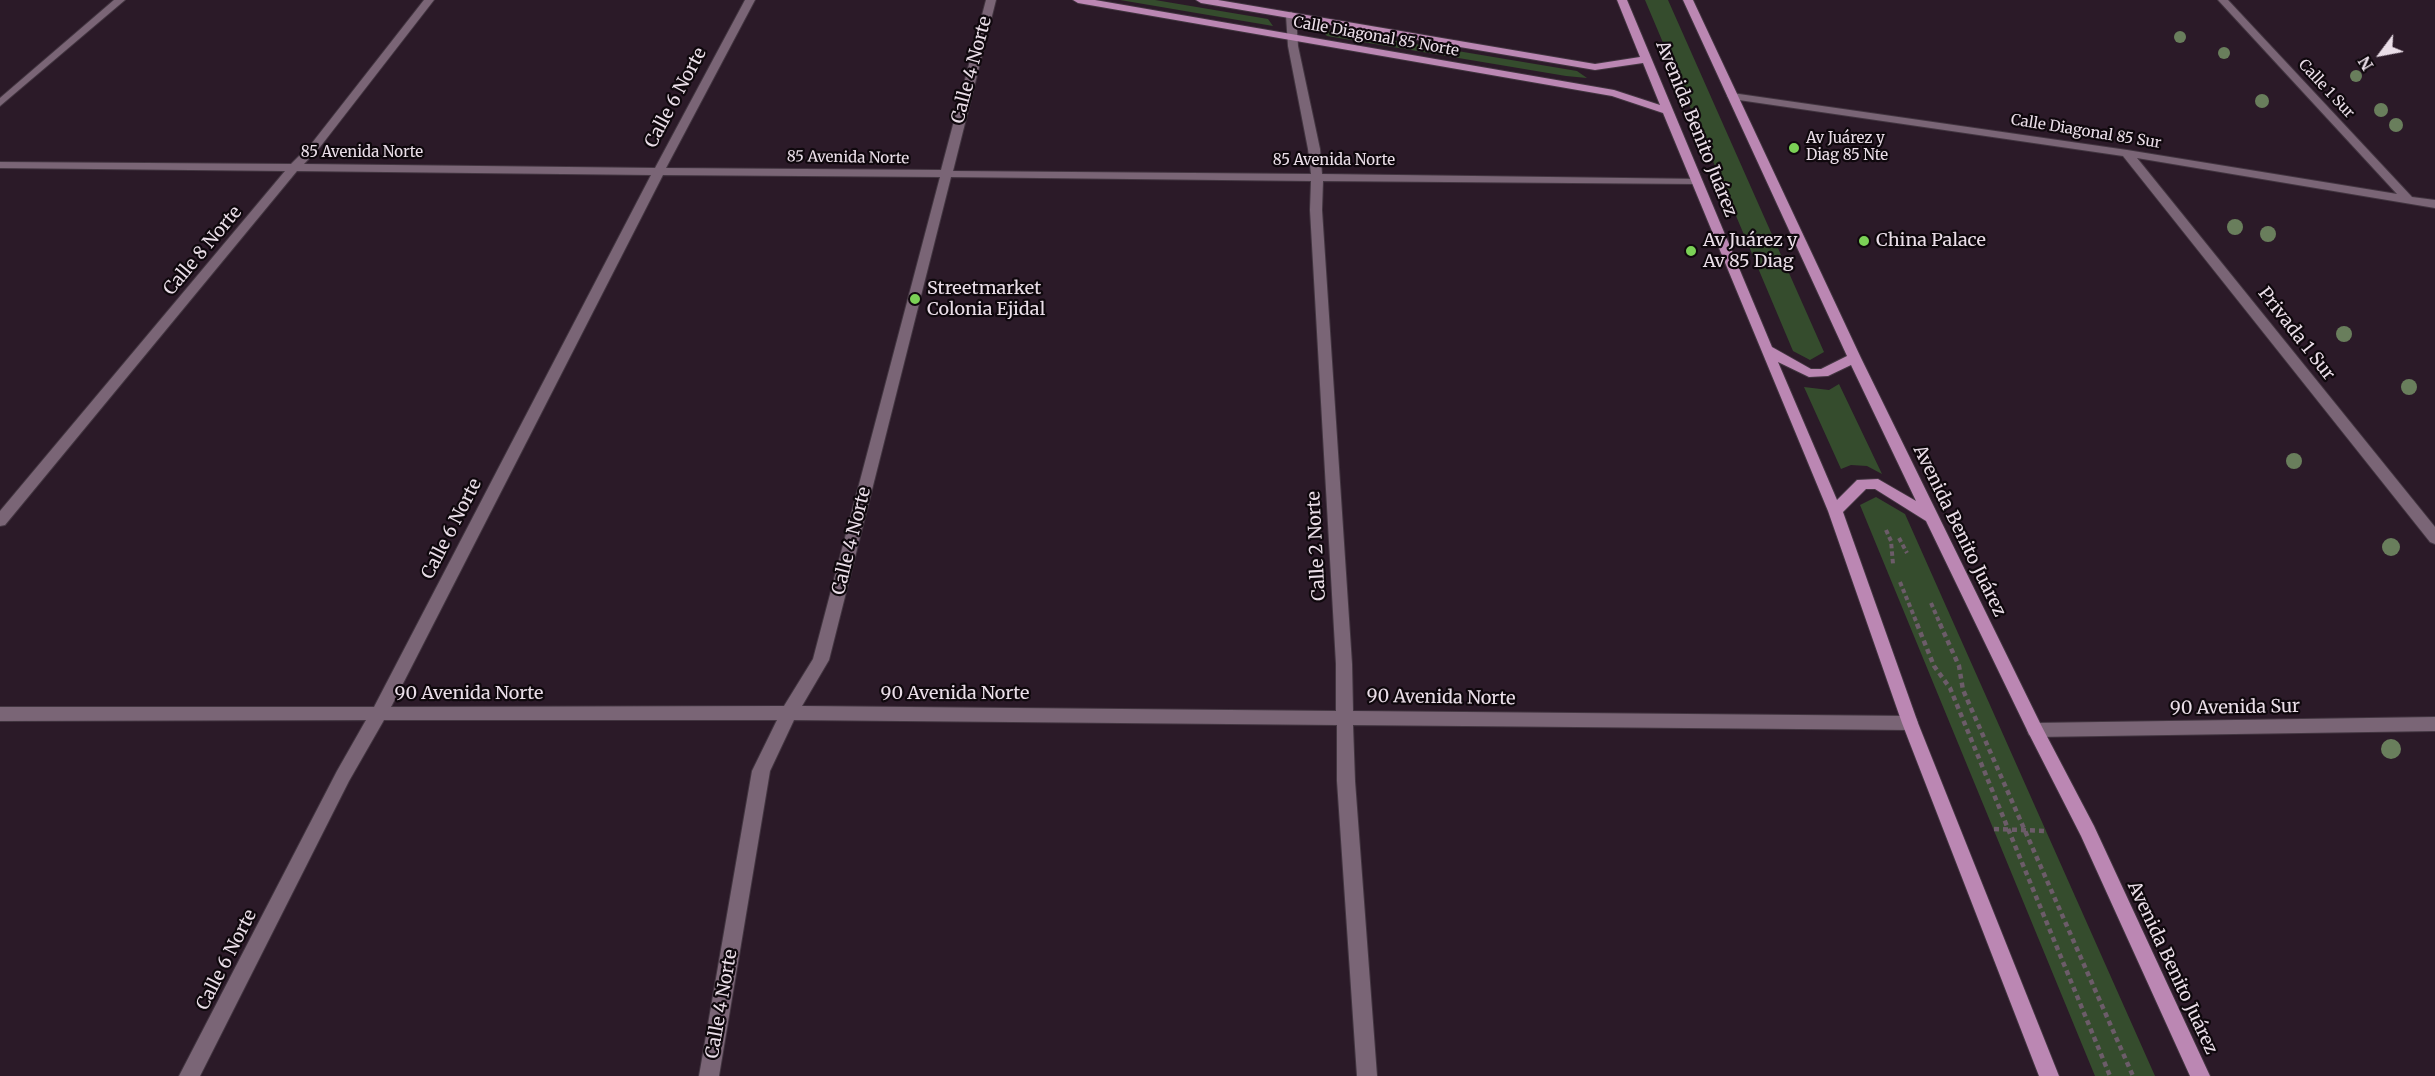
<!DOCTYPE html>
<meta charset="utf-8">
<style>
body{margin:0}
#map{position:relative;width:2435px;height:1076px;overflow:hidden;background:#2b1a28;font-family:Merriweather,serif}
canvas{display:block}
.north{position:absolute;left:2351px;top:24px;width:60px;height:60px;-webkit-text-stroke:4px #0f080d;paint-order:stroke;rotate:238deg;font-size:16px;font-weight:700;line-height:24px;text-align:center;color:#eadee8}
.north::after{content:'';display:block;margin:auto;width:21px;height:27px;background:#eadee8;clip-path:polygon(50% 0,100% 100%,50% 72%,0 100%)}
</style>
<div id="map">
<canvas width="2435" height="1076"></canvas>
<div class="north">N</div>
</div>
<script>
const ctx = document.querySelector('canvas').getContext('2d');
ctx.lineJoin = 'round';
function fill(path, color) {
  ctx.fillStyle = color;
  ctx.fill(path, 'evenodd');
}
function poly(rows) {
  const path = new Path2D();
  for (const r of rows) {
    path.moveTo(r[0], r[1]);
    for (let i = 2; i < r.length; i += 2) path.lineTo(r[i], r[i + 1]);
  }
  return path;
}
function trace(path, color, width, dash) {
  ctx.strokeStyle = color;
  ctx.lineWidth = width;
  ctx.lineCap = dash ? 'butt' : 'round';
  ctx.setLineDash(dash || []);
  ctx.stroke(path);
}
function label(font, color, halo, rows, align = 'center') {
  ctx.font = font + ' Merriweather,serif';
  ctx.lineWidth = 4.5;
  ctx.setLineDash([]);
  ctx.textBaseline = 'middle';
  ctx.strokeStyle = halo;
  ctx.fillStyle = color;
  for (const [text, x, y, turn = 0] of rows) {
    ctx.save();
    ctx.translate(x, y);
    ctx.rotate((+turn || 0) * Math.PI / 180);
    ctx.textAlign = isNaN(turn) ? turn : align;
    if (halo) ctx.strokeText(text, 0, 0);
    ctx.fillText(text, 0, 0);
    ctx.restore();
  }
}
const green = poly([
 [1120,0,1155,0,1268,19,1273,26],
 [1645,0,1668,0,1824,352,1810,360,1793,351],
 [1332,30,1577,71,1587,78,1566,76,1327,36,1323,32],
 [1839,384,1882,474,1867,466,1851,465,1841,469,1804,387,1829,390],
 [1876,497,1905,514,2155,1076,2095,1076,1860,505]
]);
const pathFar1 = poly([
 [1886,530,1891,541,1893,564],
 [1899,538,1907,553],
 [1900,582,1918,626],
 [1931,603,1941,626]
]);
const path = poly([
 [1917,624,1934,666,1950,688,2110,1076],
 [1940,624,1959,666,1963,690,2133,1076],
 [1994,829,2047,831]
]);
const minor = poly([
 [114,0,125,0,0,106,0,98,114,0],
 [424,0,434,0,320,147,304,164,655,168,745,0,755,0,666,168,941,170,986,0,996,0,953,171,1311,174,1308,149,1288,46,1286,15,1291,12,1296,15,1298,46,1320,149,1322,174,1700,179,1700,183,1696,184,1323,181,1322,210,1352,664,1353,711,1910,716,1916,718,1918,723,1916,728,1910,730,1353,725,1355,781,1377,1076,1357,1076,1337,781,1337,725,794,720,770,771,719,1076,699,1076,752,771,777,720,384,720,349,781,200,1076,179,1076,337,771,366,720,0,721,0,707,374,707,651,175,297,171,5,525,0,526,0,511,285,171,0,168,0,162,291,164,312,143,424,0],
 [663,175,940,177,813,659,784,706,391,707,663,175],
 [951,177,1311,181,1310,210,1336,664,1336,711,802,706,829,660,951,177],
 [2218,0,2228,0,2412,197,2435,200,2435,208,2137,158,2435,527,2435,544,2430,542,2123,156,1732,99,1727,96,1732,93,2127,150,2397,194,2218,0],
 [2435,717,2435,731,2035,737,2029,735,2027,730,2029,725,2035,723,2435,717]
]);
const major = poly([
 [1073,0,1095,0,1614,90,1660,105,1643,63,1595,70,1201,3,1196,0,1218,0,1595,64,1640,57,1617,0,1627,0,1772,347,1811,369,1821,369,1847,356,1683,0,1693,0,1861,358,2041,725,2094,826,2210,1076,2190,1076,2081,836,2027,730,1926,521,1875,489,1866,489,1843,512,1918,723,2059,1076,2039,1076,1902,723,1828,511,1663,113,1612,96,1078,3,1073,0],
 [1778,362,1809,377,1828,376,1851,365,1916,501,1878,479,1857,480,1837,500,1778,362]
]);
const trees = [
 [2180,37,6],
 [2224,53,6],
 [2356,76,6],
 [2262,101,7],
 [2381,110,7],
 [2396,125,7],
 [2235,227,8],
 [2268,234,8],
 [2344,334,8],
 [2409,387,8],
 [2294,461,8],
 [2391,547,9],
 [2391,749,10]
];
const markers = [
 [1794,148,6,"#7bd156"],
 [1864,241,6,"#7bd156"],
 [1691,251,6,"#7bd156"],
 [915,299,6,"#7bd156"]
];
const farStreetnames = [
 ["Calle Diagonal 85 Norte",1376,37,10],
 ["Calle 1 Sur",2326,89,47],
 ["Calle Diagonal 85 Sur",2086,132,9],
 ["85 Avenida Norte",362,153],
 ["85 Avenida Norte",848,158,1],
 ["85 Avenida Norte",1334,161]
];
const farPoinames = [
 ["Av Juárez y",1806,139],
 ["Diag 85 Nte",1806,156]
];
const streetNames = [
 ["Calle 4 Norte",972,70,-75],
 ["Calle 6 Norte",676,98,-62],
 ["Avenida Benito Juárez",1696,129,68],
 ["Calle 8 Norte",203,251,-50],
 ["Privada 1 Sur",2296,334,52],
 ["Calle 6 Norte",452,529,-63],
 ["Avenida Benito Juárez",1959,531,64],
 ["Calle 4 Norte",852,541,-76],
 ["Calle 2 Norte",1317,546,-93],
 ["90 Avenida Norte",469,694],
 ["90 Avenida Norte",955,694],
 ["90 Avenida Norte",1441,698,1],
 ["90 Avenida Sur",2235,708,-1],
 ["Calle 6 Norte",227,960,-63],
 ["Avenida Benito Juárez",2172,968,65],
 ["Calle 4 Norte",722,1004,-80]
];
const poiNames = [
 ["Av Juárez y",1703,241],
 ["Av 85 Diag",1703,262],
 ["China Palace",1876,241],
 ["Streetmarket",927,289],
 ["Colonia Ejidal",927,310]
];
fill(green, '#354c2d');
trace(minor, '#423540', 2);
trace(major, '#423540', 2);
trace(pathFar1, '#6c5c69', 4, [4.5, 3]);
trace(path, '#6c5c69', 4.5, [5, 4]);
fill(minor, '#7a6576');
fill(major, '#bb87b3');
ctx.fillStyle = '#697e5c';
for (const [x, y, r] of trees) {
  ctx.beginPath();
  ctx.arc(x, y, r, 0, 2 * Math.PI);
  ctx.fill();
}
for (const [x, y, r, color] of markers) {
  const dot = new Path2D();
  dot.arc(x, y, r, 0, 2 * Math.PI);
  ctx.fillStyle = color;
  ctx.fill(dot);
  trace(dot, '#0f080d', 2);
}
label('15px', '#eadee8', '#0f080d', farStreetnames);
label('15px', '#eadee8', '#0f080d', farPoinames, 'left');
label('18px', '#eadee8', '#0f080d', streetNames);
label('18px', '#eadee8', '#0f080d', poiNames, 'left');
</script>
